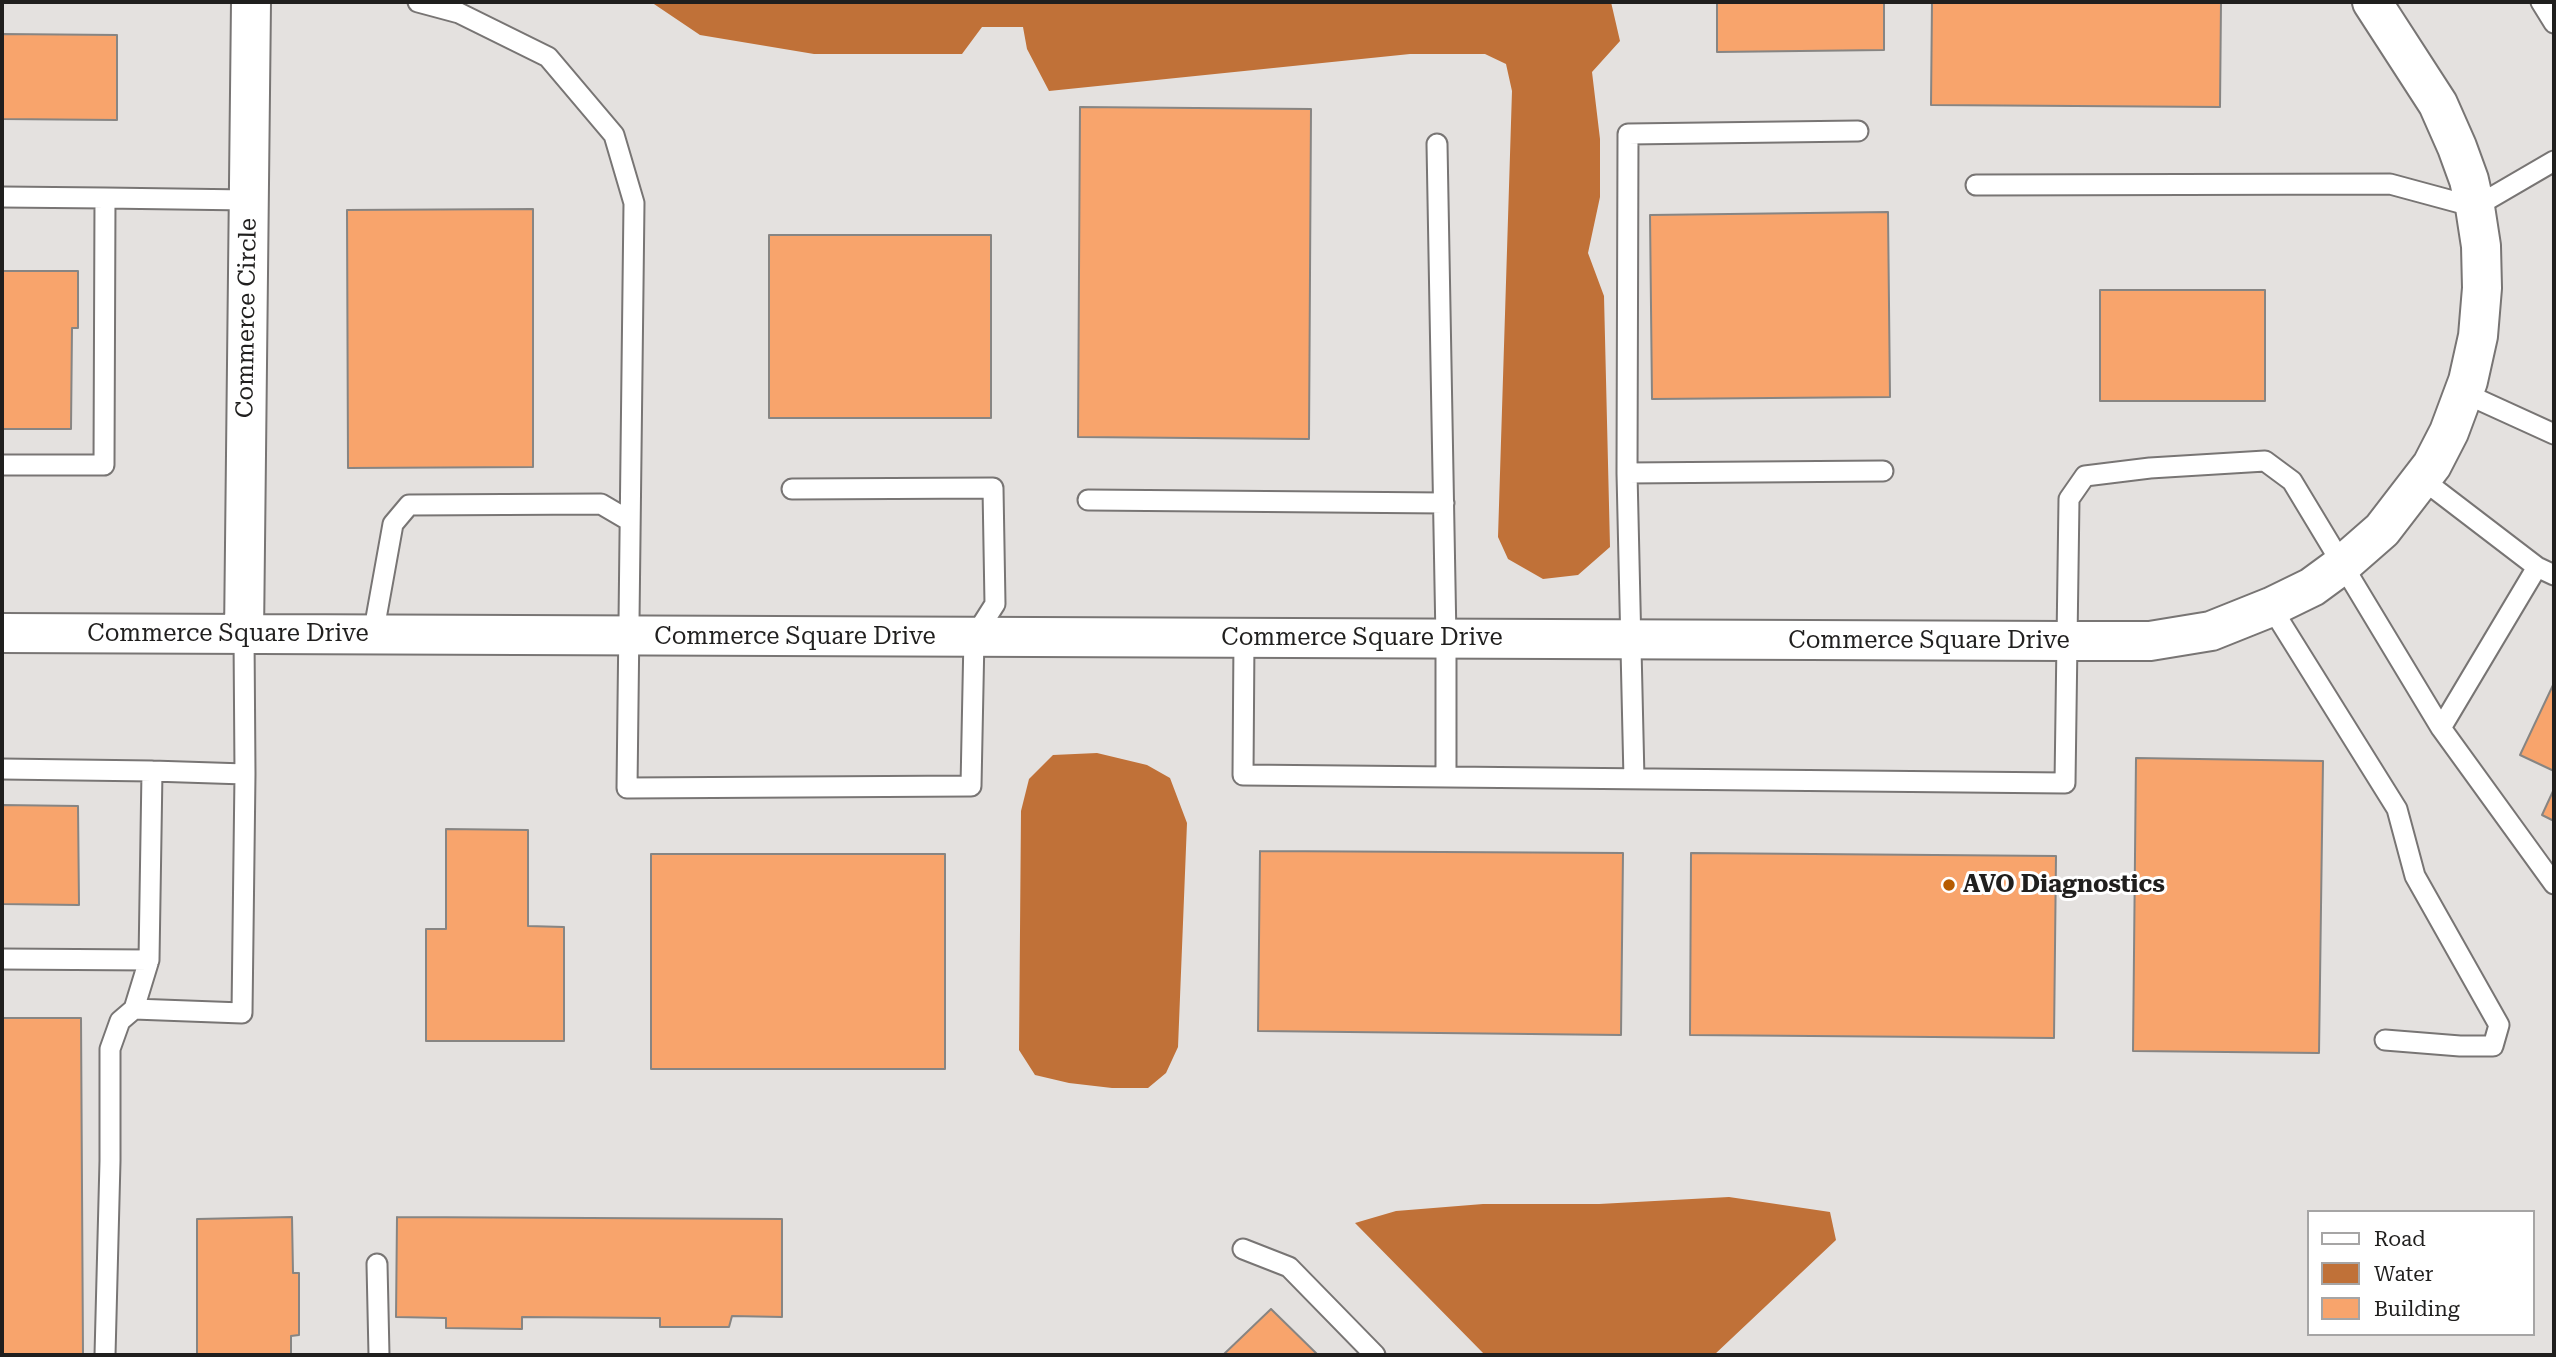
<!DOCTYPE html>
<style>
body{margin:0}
#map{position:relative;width:2556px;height:1357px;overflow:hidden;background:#e4e1df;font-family:"Roboto Serif",serif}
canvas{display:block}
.frame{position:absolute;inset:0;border:4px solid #201f1e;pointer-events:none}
.legend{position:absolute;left:2307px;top:1210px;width:228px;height:126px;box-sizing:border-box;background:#fff;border:2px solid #a6a5a5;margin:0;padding:9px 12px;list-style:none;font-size:21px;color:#201f1e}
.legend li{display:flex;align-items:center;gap:14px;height:35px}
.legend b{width:35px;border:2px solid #a6a5a5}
</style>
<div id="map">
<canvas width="2556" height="1357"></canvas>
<div class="frame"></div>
<ul class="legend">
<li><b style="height:9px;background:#fff"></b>Road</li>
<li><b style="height:19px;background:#c07138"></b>Water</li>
<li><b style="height:19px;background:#f8a46c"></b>Building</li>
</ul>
</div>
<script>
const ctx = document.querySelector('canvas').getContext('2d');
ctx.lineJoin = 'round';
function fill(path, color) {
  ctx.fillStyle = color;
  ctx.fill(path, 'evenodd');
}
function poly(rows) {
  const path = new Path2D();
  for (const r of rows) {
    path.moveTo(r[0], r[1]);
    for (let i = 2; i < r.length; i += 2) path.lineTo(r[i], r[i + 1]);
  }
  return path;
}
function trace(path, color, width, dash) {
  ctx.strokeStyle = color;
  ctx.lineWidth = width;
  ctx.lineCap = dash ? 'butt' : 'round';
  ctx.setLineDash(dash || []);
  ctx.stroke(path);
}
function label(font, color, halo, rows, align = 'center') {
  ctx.font = font + ' "Roboto Serif",serif';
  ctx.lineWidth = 6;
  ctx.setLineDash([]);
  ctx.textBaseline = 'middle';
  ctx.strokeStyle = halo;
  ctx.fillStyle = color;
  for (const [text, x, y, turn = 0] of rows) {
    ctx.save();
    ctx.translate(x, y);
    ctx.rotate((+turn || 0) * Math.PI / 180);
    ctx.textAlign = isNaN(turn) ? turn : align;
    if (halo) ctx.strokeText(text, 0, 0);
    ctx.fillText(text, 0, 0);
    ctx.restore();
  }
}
const water = poly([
 [651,2,1611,2,1620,41,1592,72,1600,139,1600,197,1588,253,1604,296,1610,547,1578,575,1543,579,1508,559,1498,537,1512,91,1506,64,1485,54,1410,54,1049,91,1027,49,1023,27,982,27,962,54,814,54,700,35],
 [1097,753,1147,765,1170,778,1187,823,1178,1047,1166,1073,1148,1088,1112,1088,1069,1083,1035,1075,1019,1050,1021,811,1029,779,1053,755],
 [1729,1197,1830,1212,1836,1240,1714,1355,1485,1355,1355,1223,1396,1211,1483,1204,1599,1204]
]);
const building = poly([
 [1717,2,1884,2,1884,50,1717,52,1717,2],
 [1932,2,2221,2,2220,107,1931,105,1932,2],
 [2,34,117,35,117,120,2,119,2,34],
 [1080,107,1311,109,1309,439,1078,437,1080,107],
 [533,209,533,467,348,468,347,210,533,209],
 [1888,212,1890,397,1652,399,1650,215,1888,212],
 [769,235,991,235,991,418,769,418,769,235],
 [2,263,3,271,78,271,78,328,72,328,71,429,2,429,2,263],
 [2100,290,2265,290,2265,401,2100,401,2100,290],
 [2554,683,2554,771,2520,755,2554,683],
 [2136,758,2323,761,2319,1053,2133,1051,2136,758],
 [2554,789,2554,821,2542,815,2554,789],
 [2,805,78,806,79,905,2,904,2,805],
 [446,829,528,830,528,926,564,927,564,1041,426,1041,426,929,446,929,446,829],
 [1260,851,1623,853,1621,1035,1258,1031,1260,851],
 [1691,853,2056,856,2054,1038,1690,1035,1691,853],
 [651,854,945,854,945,1069,651,1069,651,854],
 [2,1018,81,1018,83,1355,2,1355,2,1018],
 [292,1217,293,1273,299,1273,299,1335,291,1336,291,1355,197,1355,197,1219,292,1217],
 [397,1217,782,1219,782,1317,732,1316,729,1327,660,1327,660,1318,522,1317,522,1329,446,1328,446,1318,396,1317,397,1217],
 [1271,1309,1318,1355,1223,1355,1271,1309]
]);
const lane = poly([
 [418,2,459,13,548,57,614,135,634,203,627,788,971,786,974,637,995,604,993,488,792,489],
 [2541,2,2554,23],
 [1437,144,1446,639,1446,777],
 [1976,185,2390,184,2475,207,2554,161],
 [2,197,105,198],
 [2464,393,2554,434],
 [2,465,104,465,105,198,248,200],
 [1627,473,1883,471],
 [2422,479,2537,567,2554,575],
 [1088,500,1444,503],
 [2271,607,2397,809,2415,876,2499,1025,2493,1046,2460,1046,2385,1040],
 [244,635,245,774],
 [373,635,393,524,409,505,601,504,630,521],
 [1244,638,1243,775,2065,783,2069,499,2085,476,2150,468,2265,461,2292,481,2441,728,2554,884],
 [2441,728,2537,567],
 [2,769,152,771,245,774,242,1013,134,1009,149,960,152,771],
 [1634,779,1627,473,1628,134,1858,131],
 [2,959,149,960],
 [1243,1249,1289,1267,1375,1355],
 [377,1264,379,1355],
 [105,1355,110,1161,110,1049,120,1021,134,1009]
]);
const street = poly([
 [2,633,2067,641,2150,641,2211,631,2271,607,2312,587,2342,565,2382,530,2432,465,2449,432,2468,381,2478,336,2482,288,2481,246,2475,207,2469,180,2457,147,2438,104,2372,2],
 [244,635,251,2]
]);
const markers = [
 [1949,885,7,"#b65b00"]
];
const streetNames = [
 ["Commerce Circle",247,318,-89],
 ["Commerce Square Drive",228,634],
 ["Commerce Square Drive",795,637],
 ["Commerce Square Drive",1362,638],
 ["Commerce Square Drive",1929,641]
];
const poiNames = [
 ["AVO Diagnostics",1963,885]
];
fill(water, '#c07138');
fill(building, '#f8a46c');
trace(building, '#878583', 2);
trace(lane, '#787574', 23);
trace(street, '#787574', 42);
trace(lane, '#fff', 19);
trace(street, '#fff', 38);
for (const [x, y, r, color] of markers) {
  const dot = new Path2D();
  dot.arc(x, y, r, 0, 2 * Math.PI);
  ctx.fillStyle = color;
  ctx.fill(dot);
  trace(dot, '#fff', 2.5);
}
label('24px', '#201f1e', '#fff', streetNames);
label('bold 24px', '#201f1e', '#fff', poiNames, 'left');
</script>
